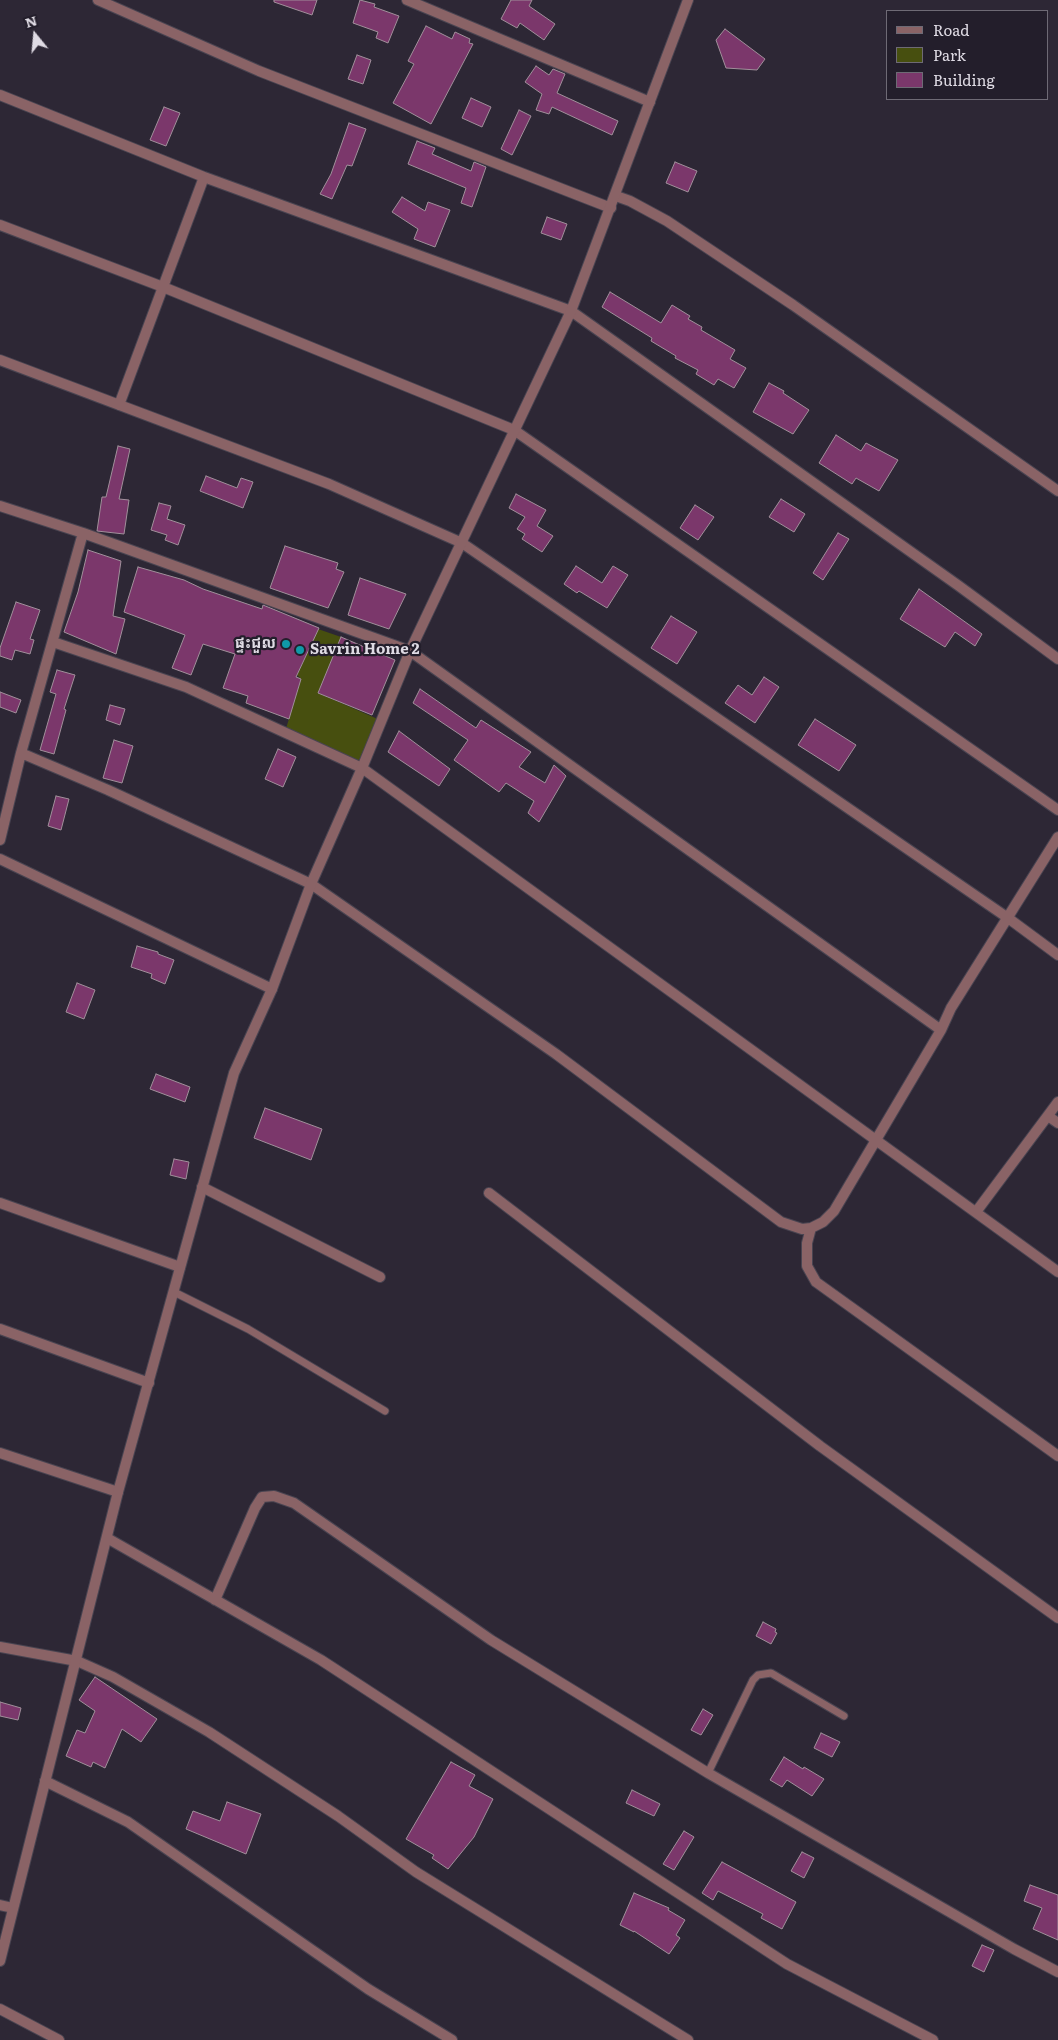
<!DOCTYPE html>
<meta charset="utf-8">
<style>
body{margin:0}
#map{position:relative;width:1058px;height:2040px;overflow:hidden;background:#2d2735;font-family:Literata,serif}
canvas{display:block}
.legend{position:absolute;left:886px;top:10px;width:162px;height:90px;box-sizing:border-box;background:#231e2b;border:1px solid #6e6a75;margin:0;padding:6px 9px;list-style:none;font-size:15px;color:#dfdbe4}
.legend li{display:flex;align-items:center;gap:10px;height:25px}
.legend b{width:25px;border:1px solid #6e6a75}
.north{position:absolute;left:10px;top:10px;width:50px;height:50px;-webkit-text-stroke:4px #231e2b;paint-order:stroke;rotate:343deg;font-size:14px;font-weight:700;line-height:20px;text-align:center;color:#dfdbe4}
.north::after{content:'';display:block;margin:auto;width:18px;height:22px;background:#dfdbe4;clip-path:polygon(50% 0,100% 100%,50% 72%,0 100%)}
</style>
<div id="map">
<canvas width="1058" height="2040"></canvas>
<ul class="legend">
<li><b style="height:6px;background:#8a6366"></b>Road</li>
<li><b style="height:14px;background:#474f0f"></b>Park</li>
<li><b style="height:14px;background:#7b376b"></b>Building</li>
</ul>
<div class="north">N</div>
</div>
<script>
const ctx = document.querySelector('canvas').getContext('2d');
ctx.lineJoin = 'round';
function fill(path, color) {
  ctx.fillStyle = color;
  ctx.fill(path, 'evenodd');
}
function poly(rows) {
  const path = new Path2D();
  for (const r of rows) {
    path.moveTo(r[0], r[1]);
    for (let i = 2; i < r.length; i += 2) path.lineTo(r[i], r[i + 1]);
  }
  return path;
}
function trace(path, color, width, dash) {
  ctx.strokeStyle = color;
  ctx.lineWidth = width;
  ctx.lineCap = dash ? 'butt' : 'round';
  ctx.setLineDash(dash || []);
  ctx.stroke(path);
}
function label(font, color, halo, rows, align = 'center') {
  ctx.font = font + ' Literata,"Noto Sans Khmer",serif';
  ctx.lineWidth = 4.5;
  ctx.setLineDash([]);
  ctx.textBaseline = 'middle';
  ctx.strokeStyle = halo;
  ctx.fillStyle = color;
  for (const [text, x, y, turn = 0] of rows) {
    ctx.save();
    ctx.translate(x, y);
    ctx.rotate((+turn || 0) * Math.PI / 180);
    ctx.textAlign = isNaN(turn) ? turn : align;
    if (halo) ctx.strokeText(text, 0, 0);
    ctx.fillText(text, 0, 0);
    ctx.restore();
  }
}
const green = poly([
 [318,629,341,637,318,693,380,720,362,768,285,732,301,679,297,675]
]);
const building = poly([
 [274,0,317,0,312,15,274,2,274,0],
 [360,0,375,4,374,7,399,16,388,43,376,38,378,32,353,23,360,0],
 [511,0,532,0,529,6,555,24,544,40,520,23,517,28,501,19,511,0],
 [426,26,452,39,455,32,470,39,469,43,473,44,431,124,393,103,414,64,408,61,426,26],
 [725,29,765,59,757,70,726,68,716,40,725,29],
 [357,55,371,60,363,84,348,79,357,55],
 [536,66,549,75,553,69,565,74,557,93,618,121,612,135,552,107,549,114,536,110,542,94,525,82,536,66],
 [471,98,491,107,482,127,462,118,471,98],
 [164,107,180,113,166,146,150,140,164,107],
 [519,110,531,116,512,155,501,149,519,110],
 [349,123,366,129,352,166,347,165,332,199,320,194,331,174,349,123],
 [417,141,435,148,432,154,471,171,474,162,486,167,472,207,461,203,466,188,408,164,417,141],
 [675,162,697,171,688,192,666,183,675,162],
 [402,197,425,211,428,202,450,210,435,247,414,239,418,229,392,212,402,197],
 [547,217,567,224,561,240,541,233,547,217],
 [610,292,661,323,672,305,690,316,688,319,702,327,701,330,735,350,730,359,746,368,734,388,718,379,714,385,696,374,698,370,675,358,676,356,651,341,652,338,602,307,610,292],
 [769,383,784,391,783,393,809,410,793,434,753,412,769,383],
 [836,435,861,451,866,443,898,460,879,491,856,478,852,484,819,463,836,435],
 [118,446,130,449,119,499,129,500,124,534,97,531,102,497,106,497,118,446],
 [206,476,237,488,241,478,253,482,243,508,200,491,206,476],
 [516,494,546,510,537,526,553,536,542,552,522,539,525,534,517,529,525,517,509,508,516,494],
 [781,499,805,514,794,532,769,517,781,499],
 [159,503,171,506,167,519,185,525,178,545,165,540,167,535,151,530,159,503],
 [695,505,714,517,698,540,680,528,695,505],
 [838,533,849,539,823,580,813,573,838,533],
 [285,546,338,563,336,569,344,572,328,608,270,588,285,546],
 [88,550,121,561,113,616,125,619,116,654,64,632,78,592,88,550],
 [576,566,602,583,613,566,628,575,607,608,579,591,577,593,564,584,576,566],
 [138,567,184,580,203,589,262,609,263,605,319,628,296,677,301,679,289,719,246,703,248,696,223,688,235,654,203,644,191,675,172,668,185,635,124,612,138,567],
 [360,578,406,594,389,629,348,615,360,578],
 [919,589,982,634,975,646,955,632,945,647,900,619,919,589],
 [16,602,40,610,30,639,34,640,30,654,15,650,12,660,0,656,0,648,16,602],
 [671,616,697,632,677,664,651,648,671,616],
 [341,637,395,660,372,715,318,693,341,637],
 [57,670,75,675,64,709,66,710,54,754,40,750,56,694,50,692,57,670],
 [764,677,779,687,755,723,725,703,738,685,752,695,764,677],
 [420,689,476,728,481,720,531,752,519,767,545,783,554,765,566,776,539,822,528,813,534,801,506,783,499,792,454,760,468,740,413,703,420,689],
 [0,692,21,700,16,713,0,707,0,692],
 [110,705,125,709,120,725,106,720,110,705],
 [815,719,856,745,839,771,798,745,815,719],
 [399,731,450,769,439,786,388,752,399,731],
 [114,740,133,746,122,783,103,778,114,740],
 [278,749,296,757,283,787,265,779,278,749],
 [56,796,69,799,61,830,48,826,56,796],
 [137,946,158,952,158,954,174,960,165,984,151,978,152,974,131,967,137,946],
 [77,983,95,990,84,1019,66,1012,77,983],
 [156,1074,190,1087,185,1102,150,1089,156,1074],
 [265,1108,322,1129,311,1160,254,1138,265,1108],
 [174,1159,189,1162,186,1179,170,1175,174,1159],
 [763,1622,776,1629,775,1632,777,1633,771,1644,756,1636,763,1622],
 [95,1677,157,1719,141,1742,122,1729,105,1768,93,1762,91,1767,66,1756,77,1730,85,1733,95,1711,79,1700,95,1677],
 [0,1702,21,1708,18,1720,0,1716,0,1702],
 [703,1709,713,1715,701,1735,691,1730,703,1709],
 [821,1733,840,1742,832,1757,814,1748,821,1733],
 [784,1757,803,1769,804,1767,824,1779,812,1796,787,1780,782,1787,770,1780,784,1757],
 [451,1762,475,1775,469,1786,493,1799,474,1837,448,1869,432,1858,434,1855,406,1839,451,1762],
 [632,1790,660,1804,654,1816,626,1803,632,1790],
 [227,1802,261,1814,246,1854,186,1829,193,1811,220,1821,227,1802],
 [684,1831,694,1837,674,1870,663,1864,684,1831],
 [802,1852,814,1858,804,1878,791,1871,802,1852],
 [722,1862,796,1902,782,1929,761,1918,763,1914,718,1891,713,1900,702,1893,722,1862],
 [1030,1885,1058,1895,1058,1940,1033,1929,1042,1908,1024,1901,1030,1885],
 [634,1893,669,1908,668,1910,685,1920,676,1935,680,1938,669,1954,634,1931,634,1932,620,1925,634,1893],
 [982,1945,994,1950,984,1972,972,1966,982,1945]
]);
const service = poly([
 [174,1292,248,1329,385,1411],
 [708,1773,753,1680,758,1675,771,1673,844,1716]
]);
const minor = poly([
 [98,0,259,71,611,208],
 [407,0,650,102],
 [0,95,204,177,571,311,959,586,1058,659],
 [616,196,630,201,667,221,793,305,1058,491],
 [0,225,163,287,514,430,1058,810],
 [0,360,329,484,462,543,1008,918,1058,955],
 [119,405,204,177],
 [0,506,83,533,410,651,941,1030],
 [53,642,186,687,362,768,1058,1272],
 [21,753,108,790,311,884,556,1054,781,1222,802,1229,811,1228,823,1222,834,1211,941,1030,951,1008,1058,837],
 [0,840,21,753,83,533],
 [0,859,272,989],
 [1048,1116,1058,1123],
 [202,1187,380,1277],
 [489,1193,820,1446,1058,1618],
 [0,1203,180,1267],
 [976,1212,1058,1102],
 [811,1228,807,1243,807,1266,816,1282,1058,1456],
 [0,1329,149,1383],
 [0,1453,118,1492],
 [107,1538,321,1660,787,1964,933,2040],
 [215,1600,255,1508,262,1497,274,1496,294,1503,491,1640,708,1773,1014,1949,1058,1972],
 [0,1647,77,1661,113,1677,209,1732,338,1816,416,1872,688,2040],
 [45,1781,128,1822,368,1989,452,2040],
 [0,1905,13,1908],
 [0,2009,59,2040]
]);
const tertiary = poly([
 [0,1961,118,1492,234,1073,272,989,311,884,362,768,410,651,571,311,688,0]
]);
const markers = [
 [286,644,5,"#0f9aa8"],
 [300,650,5,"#0f9aa8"]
];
const poiNames = [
 ["ផ្ទះជួល",276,644],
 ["Savrin Home 2",310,650,"left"]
];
fill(green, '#474f0f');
fill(building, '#7b376b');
trace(building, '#a1909b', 1);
trace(service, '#494451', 9);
trace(minor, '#494451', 12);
trace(tertiary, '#494451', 12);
trace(service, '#8a6366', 7);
trace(minor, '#8a6366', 10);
trace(tertiary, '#8a6366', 10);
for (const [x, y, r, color] of markers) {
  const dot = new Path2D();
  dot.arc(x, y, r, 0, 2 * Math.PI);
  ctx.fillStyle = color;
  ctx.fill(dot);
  trace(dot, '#231e2b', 2);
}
label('bold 15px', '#dfdbe4', '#231e2b', poiNames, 'right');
</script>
